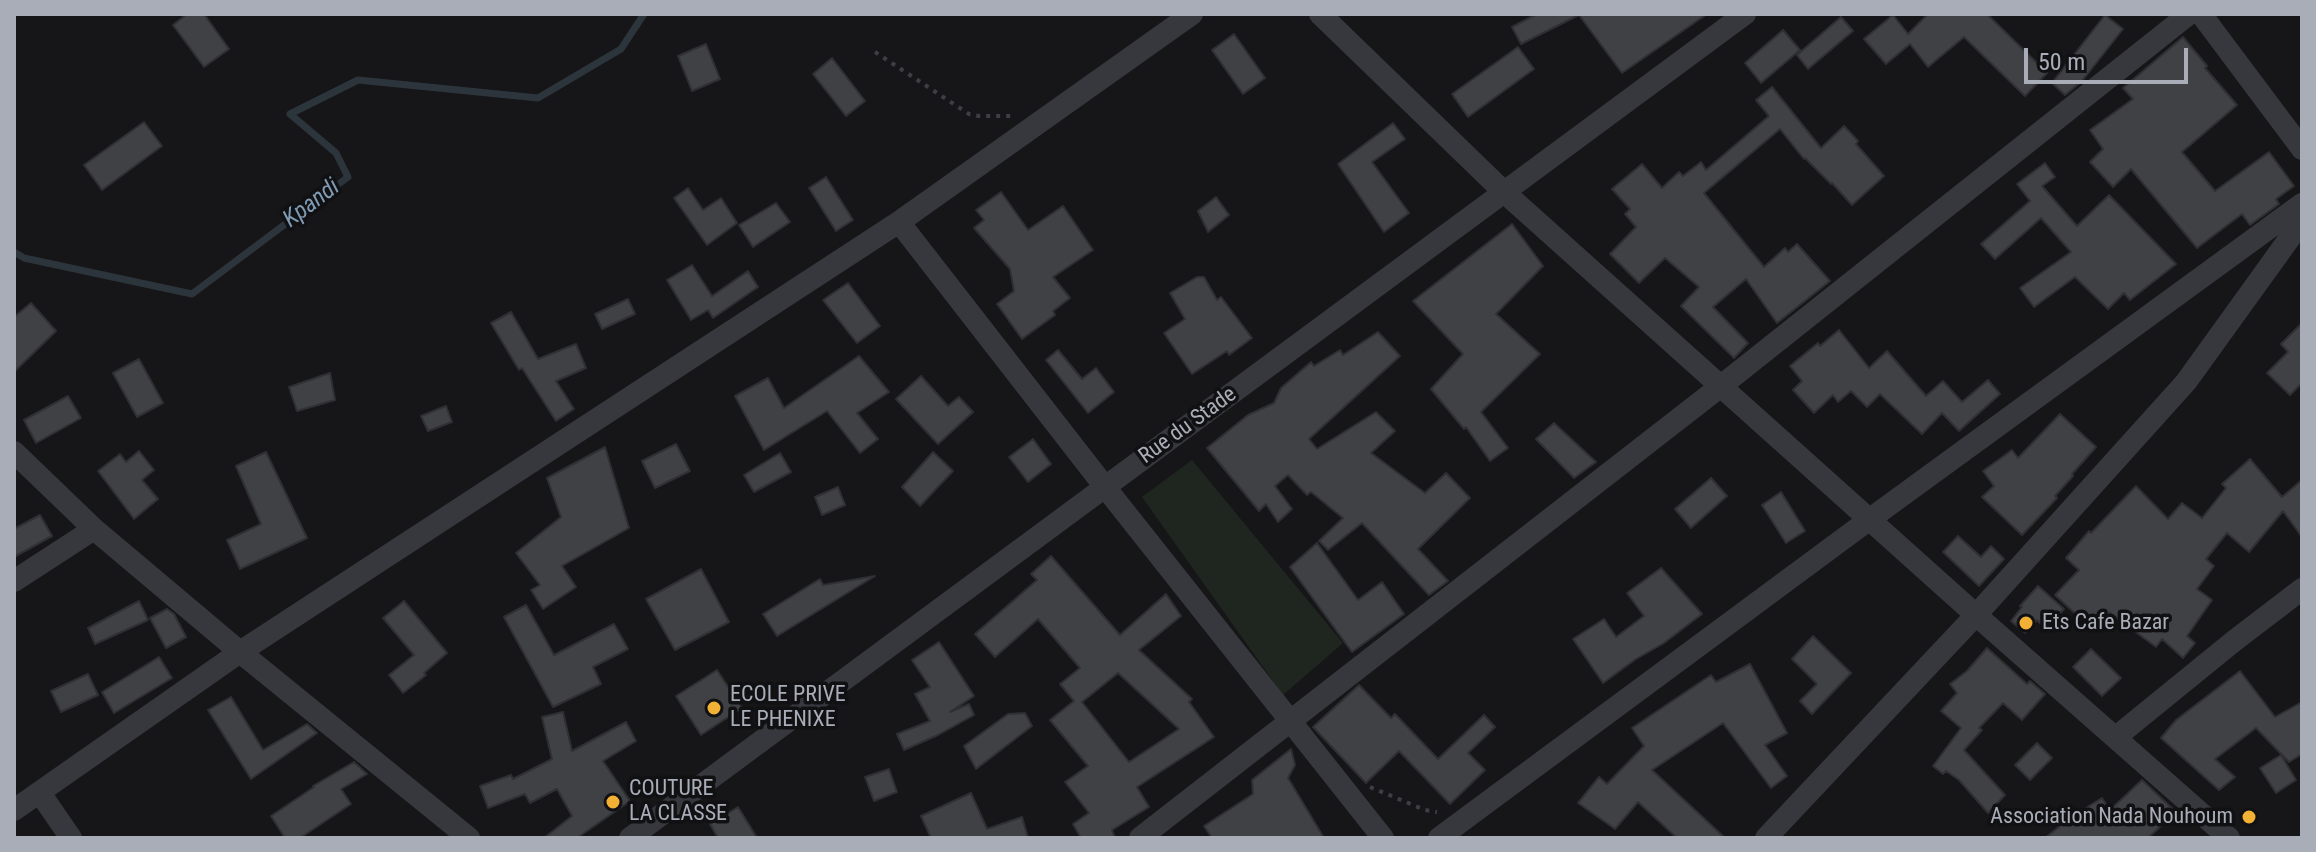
<!DOCTYPE html>
<style>
body{margin:0}
#map{position:relative;width:2316px;height:852px;overflow:hidden;background:#161618;font-family:"Roboto Condensed",sans-serif}
canvas{display:block}
.frame{position:absolute;inset:0;border:16px solid #a8adb8;pointer-events:none}
.scale{position:absolute;left:2024px;top:48px;width:164px;height:36px;box-sizing:border-box;border:4px solid #a8adb8;border-top:0;padding-left:10px;font-size:24px;line-height:28px;white-space:nowrap;color:#a8adb8;-webkit-text-stroke:6px #111113;paint-order:stroke}
</style>
<div id="map">
<canvas width="2316" height="852"></canvas>
<div class="frame"></div>
<div class="scale">50 m</div>
</div>
<script>
const ctx = document.querySelector('canvas').getContext('2d');
ctx.lineJoin = 'round';
function fill(path, color) {
  ctx.fillStyle = color;
  ctx.fill(path, 'evenodd');
}
function poly(rows) {
  const path = new Path2D();
  for (const r of rows) {
    path.moveTo(r[0], r[1]);
    for (let i = 2; i < r.length; i += 2) path.lineTo(r[i], r[i + 1]);
  }
  return path;
}
function trace(path, color, width, dash) {
  ctx.strokeStyle = color;
  ctx.lineWidth = width;
  ctx.lineCap = dash ? 'butt' : 'round';
  ctx.setLineDash(dash || []);
  ctx.stroke(path);
}
function label(font, color, halo, rows, align = 'center') {
  ctx.font = font + ' "Roboto Condensed",sans-serif';
  ctx.lineWidth = 7;
  ctx.setLineDash([]);
  ctx.textBaseline = 'middle';
  ctx.strokeStyle = halo;
  ctx.fillStyle = color;
  for (const [text, x, y, turn = 0] of rows) {
    ctx.save();
    ctx.translate(x, y);
    ctx.rotate((+turn || 0) * Math.PI / 180);
    ctx.textAlign = isNaN(turn) ? turn : align;
    if (halo) ctx.strokeText(text, 0, 0);
    ctx.fillText(text, 0, 0);
    ctx.restore();
  }
}
const green = poly([
 [1192,460,1343,643,1283,695,1142,497]
]);
const stream = poly([
 [14,252,24,258,192,294,348,177,336,153,290,114,358,80,538,98,621,49,644,14]
]);
const building = poly([
 [187,14,204,14,229,49,204,67,173,25,187,14],
 [1537,14,1707,14,1622,73,1579,15,1521,44,1512,27,1537,14],
 [1928,14,1987,14,2047,73,2025,96,1964,37,1928,67,1910,44,1886,64,1864,39,1893,15,1908,34,1928,14],
 [2105,15,2123,29,2082,81,2065,95,2052,83,2105,15],
 [1841,17,1853,31,1808,69,1797,55,1841,17],
 [1783,30,1800,50,1761,83,1745,63,1783,30],
 [1234,34,1265,78,1243,94,1212,50,1234,34],
 [2183,37,2207,66,2205,68,2237,105,2182,152,2215,191,2269,152,2294,186,2276,199,2279,204,2250,225,2242,214,2197,248,2131,169,2113,187,2090,162,2103,149,2090,130,2133,99,2123,88,2183,37],
 [706,44,720,79,692,91,678,56,706,44],
 [1518,47,1534,69,1468,117,1452,94,1518,47],
 [832,58,865,101,846,116,813,74,832,58],
 [1772,87,1821,148,1844,126,1858,141,1856,144,1884,176,1852,205,1832,183,1831,184,1805,158,1804,159,1780,129,1704,193,1764,267,1785,248,1788,252,1797,244,1830,281,1777,323,1746,279,1713,307,1748,343,1734,358,1681,306,1699,287,1665,258,1639,283,1610,254,1636,227,1625,214,1630,209,1612,189,1642,164,1662,188,1679,172,1683,176,1701,162,1706,170,1769,116,1756,100,1772,87],
 [144,122,162,146,102,190,84,165,144,122],
 [1393,123,1405,139,1372,162,1409,213,1384,232,1338,164,1393,123],
 [2045,163,2055,177,2042,186,2077,226,2109,195,2176,264,2130,300,2124,293,2108,309,2075,277,2034,307,2020,288,2071,252,2041,218,1995,259,1981,244,2030,201,2017,184,2045,163],
 [826,177,853,220,836,231,809,188,826,177],
 [688,188,703,210,721,198,737,223,707,245,674,198,688,188],
 [1001,192,1028,230,1063,206,1093,250,1053,277,1070,298,1053,311,1055,315,1022,339,997,304,1014,291,1010,269,974,228,984,220,976,210,1001,192],
 [1216,197,1229,215,1208,232,1198,211,1216,197],
 [776,203,790,222,753,247,739,225,776,203],
 [1512,224,1543,266,1496,314,1540,354,1481,412,1508,448,1490,461,1466,427,1464,429,1431,389,1463,354,1413,301,1512,224],
 [692,265,712,296,748,271,758,287,713,318,708,310,691,320,667,280,692,265],
 [1197,277,1204,277,1217,300,1221,297,1252,338,1229,355,1227,351,1192,374,1164,333,1185,319,1170,293,1197,277],
 [848,283,880,326,857,343,823,300,848,283],
 [628,299,635,314,602,329,595,314,628,299],
 [31,303,56,331,14,372,14,317,31,303],
 [511,312,538,359,576,344,586,368,556,381,574,409,556,421,522,368,519,370,491,323,511,312],
 [2302,323,2302,383,2290,395,2267,373,2288,352,2281,344,2302,323],
 [1839,330,1869,368,1887,351,1926,396,1943,381,1962,402,1988,380,2000,394,1959,431,1942,413,1922,434,1880,394,1867,407,1851,391,1838,402,1833,395,1814,413,1793,390,1802,381,1790,366,1818,343,1820,346,1839,330],
 [1378,332,1400,356,1309,439,1317,449,1376,412,1395,431,1371,453,1425,493,1446,473,1470,498,1418,549,1448,581,1429,595,1362,523,1328,550,1319,541,1343,518,1311,492,1307,495,1288,475,1275,486,1292,509,1278,522,1266,504,1259,511,1207,448,1248,415,1274,403,1281,388,1311,362,1314,366,1340,350,1343,355,1378,332],
 [1058,350,1082,379,1096,368,1114,392,1088,413,1046,360,1058,350],
 [859,356,889,392,857,413,878,439,860,453,827,411,764,450,735,396,768,378,784,408,859,356],
 [139,359,163,403,137,417,113,373,139,359],
 [330,373,335,400,297,411,289,387,330,373],
 [921,376,948,406,959,397,973,412,938,444,896,399,921,376],
 [68,396,81,418,36,443,24,420,68,396],
 [446,406,452,422,428,431,421,416,446,406],
 [2060,414,2096,447,2072,474,2073,476,2055,496,2057,498,2022,535,1982,497,1994,486,1983,471,2012,450,2018,458,2060,414],
 [1554,423,1596,462,1574,478,1536,439,1554,423],
 [1033,439,1051,464,1028,482,1009,457,1033,439],
 [676,444,690,471,655,488,642,461,676,444],
 [605,447,629,528,562,566,576,587,543,609,531,590,540,585,516,553,561,517,547,478,605,447],
 [139,451,154,470,142,480,158,499,134,519,98,471,120,454,126,462,139,451],
 [266,452,307,538,240,569,227,540,261,524,236,466,266,452],
 [933,452,953,471,920,506,902,487,933,452],
 [780,453,791,472,754,492,744,475,780,453],
 [2250,459,2282,497,2302,480,2302,537,2283,511,2249,552,2227,533,2206,559,2214,566,2197,589,2212,600,2187,636,2195,643,2183,658,2162,639,2156,647,2110,613,2094,631,2055,595,2079,570,2066,558,2089,531,2091,533,2136,486,2168,519,2182,503,2202,518,2226,488,2222,484,2250,459],
 [1711,478,1727,496,1691,528,1675,509,1711,478],
 [838,487,845,505,822,515,815,497,838,487],
 [1781,492,1805,531,1786,543,1762,505,1781,492],
 [40,515,52,536,14,557,14,529,40,515],
 [1958,536,1981,557,1991,546,2004,559,1979,586,1943,552,1958,536],
 [1317,543,1358,600,1382,582,1404,614,1352,652,1290,567,1317,543],
 [1051,556,1120,635,1166,594,1181,616,1139,650,1192,699,1189,702,1214,737,1137,787,1149,807,1112,830,1115,838,1081,838,1073,824,1089,813,1065,782,1088,766,1050,720,1074,701,1060,684,1080,668,1038,619,995,657,975,634,1037,580,1031,574,1051,556],
 [1118,673,1179,729,1129,762,1082,702,1118,673],
 [1661,568,1702,614,1664,643,1636,659,1603,683,1573,639,1604,619,1616,637,1644,616,1627,593,1661,568],
 [701,569,729,622,675,650,646,599,701,569],
 [875,576,777,636,763,614,820,579,823,585,875,576],
 [2038,586,2064,609,2046,629,2037,620,2025,633,2011,621,2022,607,2020,606,2038,586],
 [139,601,148,620,95,644,88,628,139,601],
 [404,601,447,653,424,673,426,675,403,693,389,675,414,655,383,618,404,601],
 [526,605,554,655,614,624,628,649,593,667,601,684,553,707,504,617,526,605],
 [167,609,174,614,186,637,166,648,150,618,167,609],
 [1813,636,1851,673,1812,714,1800,701,1817,684,1792,659,1813,636],
 [939,642,974,696,950,712,969,704,974,715,938,735,904,750,897,734,930,721,915,694,930,687,912,660,939,642],
 [1987,648,2027,684,2030,681,2045,694,2022,720,2003,703,1979,728,1982,730,1964,750,2005,795,1988,813,1959,780,1946,771,1943,774,1933,766,1961,728,1941,711,1957,693,1950,684,1967,671,1987,648],
 [2091,649,2121,678,2102,696,2073,667,2091,649],
 [159,657,172,678,114,713,102,692,159,657],
 [1750,664,1787,733,1765,745,1787,776,1771,788,1723,723,1652,770,1725,838,1677,838,1638,802,1615,829,1578,803,1599,777,1607,784,1644,746,1632,728,1711,675,1716,682,1750,664],
 [717,670,742,708,701,735,676,696,717,670],
 [2240,671,2275,717,2302,702,2302,754,2289,762,2256,728,2215,759,2235,777,2219,790,2161,738,2176,720,2240,671],
 [88,674,98,695,61,712,51,691,88,674],
 [1359,685,1391,718,1395,714,1438,759,1484,715,1495,727,1468,753,1485,770,1450,804,1399,751,1366,783,1313,727,1359,685],
 [231,697,263,750,307,724,317,733,251,779,208,710,231,697],
 [563,712,572,751,626,722,636,741,603,761,630,801,577,838,544,838,572,816,557,789,530,803,525,794,488,808,480,786,511,775,513,779,552,759,542,717,563,712],
 [1025,713,1032,726,976,769,964,746,1008,714,1025,713],
 [2037,743,2052,758,2030,780,2015,765,2037,743],
 [1291,749,1295,765,1288,778,1324,838,1212,838,1204,826,1253,794,1252,780,1291,749],
 [2281,755,2296,780,2276,793,2260,768,2281,755],
 [354,762,367,774,341,789,351,804,300,838,285,838,271,816,314,787,313,786,354,762],
 [889,769,897,792,874,801,865,777,889,769],
 [2142,780,2176,812,2148,838,2045,838,2071,817,2102,798,2110,810,2142,780],
 [971,793,987,829,1022,817,1028,838,931,838,921,816,971,793],
 [738,807,757,838,718,838,710,824,738,807]
]);
const path = poly([
 [875,52,969,114,979,116,1011,116],
 [1370,787,1425,810,1437,812]
]);
const street = poly([
 [1320,14,1504,192,1976,615,2229,838],
 [2201,14,2302,149],
 [899,222,1192,14],
 [14,452,94,529,240,652,469,838],
 [14,581,94,529],
 [2116,737,2234,641,2302,589],
 [40,793,71,838],
 [14,810,240,652,899,222,1105,487,1383,838],
 [630,838,1745,14],
 [1140,838,1721,386,2189,14],
 [1439,838,1870,519,2302,204],
 [1766,838,1976,615,2186,382,2302,221]
]);
const markers = [
 [2026,623,8,"#f2b134"],
 [714,708,8,"#f2b134"],
 [613,802,8,"#f2b134"],
 [2249,817,8,"#f2b134"]
];
const streetNames = [
 ["Rue du Stade",1188,426,-36]
];
const poiNames = [
 ["Ets Cafe Bazar",2042,623],
 ["ECOLE PRIVE",730,695],
 ["LE PHENIXE",730,720],
 ["COUTURE",629,789],
 ["LA CLASSE",629,814],
 ["Association Nada Nouhoum",2233,817,"right"]
];
const waterNames = [
 ["Kpandi",312,204,-37]
];
fill(green, '#1e261f');
trace(stream, '#2c353c', 7);
fill(building, '#404145');
trace(building, '#303034', 2);
trace(path, '#3d3f44', 4, [4, 6]);
trace(street, '#37383d', 22);
for (const [x, y, r, color] of markers) {
  const dot = new Path2D();
  dot.arc(x, y, r, 0, 2 * Math.PI);
  ctx.fillStyle = color;
  ctx.fill(dot);
  trace(dot, '#111113', 3);
}
label('22px', '#a8adb8', '#111113', streetNames);
label('22px', '#a8adb8', '#111113', poiNames, 'left');
label('italic 24px', '#7f9bb3', '#111113', waterNames);
</script>
